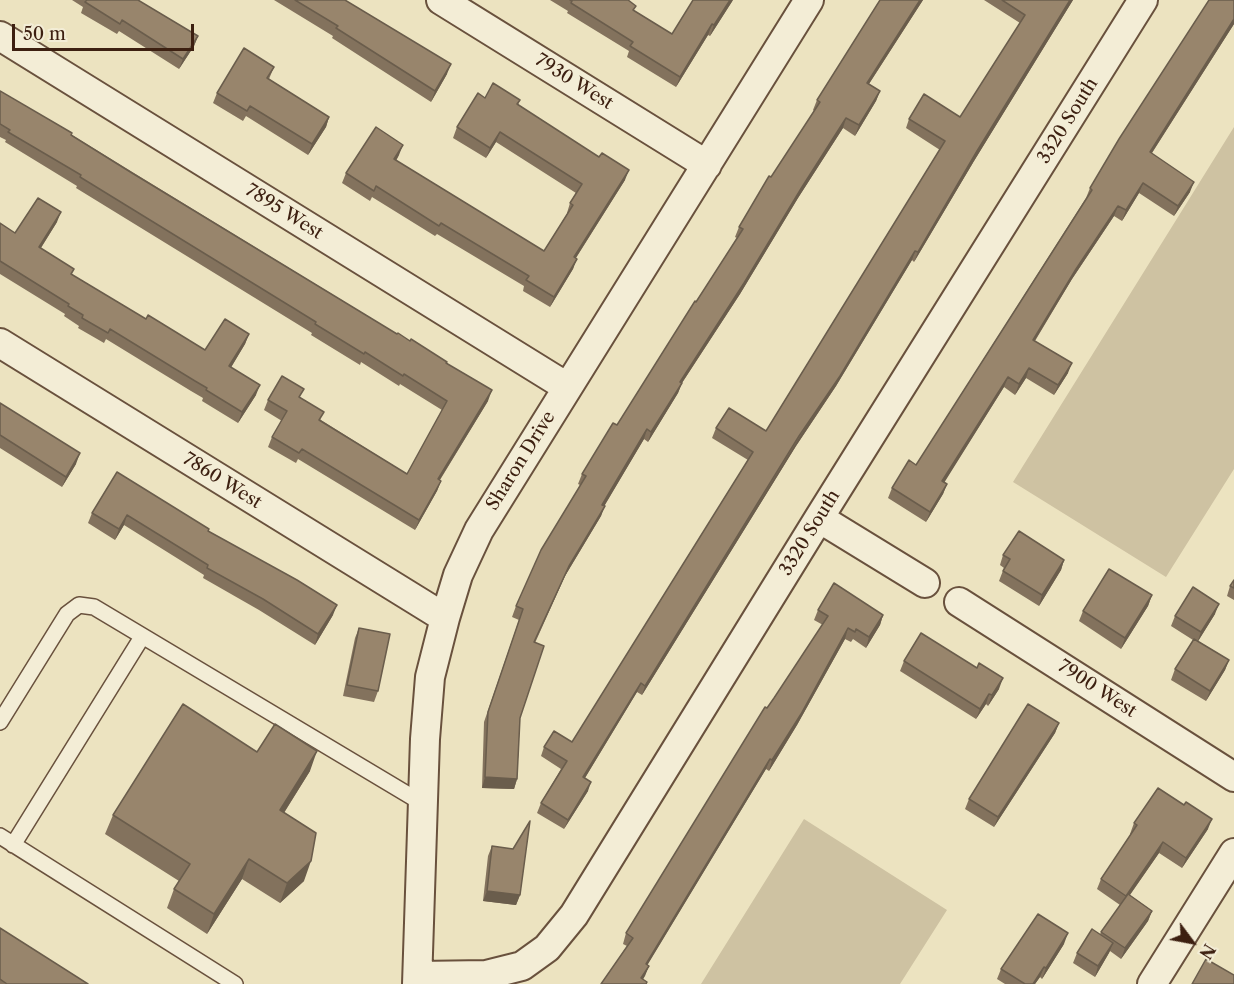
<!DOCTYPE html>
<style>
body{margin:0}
#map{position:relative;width:1234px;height:984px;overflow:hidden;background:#ece3c0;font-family:"Libre Caslon Text",serif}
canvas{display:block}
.north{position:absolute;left:1162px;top:912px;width:60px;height:60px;-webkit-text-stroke:4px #f3edd6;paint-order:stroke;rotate:122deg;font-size:16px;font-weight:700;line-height:24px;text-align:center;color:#3d2011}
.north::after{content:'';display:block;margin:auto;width:21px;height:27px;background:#3d2011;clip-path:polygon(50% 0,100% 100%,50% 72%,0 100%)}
.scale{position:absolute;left:12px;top:24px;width:182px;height:27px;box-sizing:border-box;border:3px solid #3d2011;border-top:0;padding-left:8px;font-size:18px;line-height:21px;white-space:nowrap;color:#3d2011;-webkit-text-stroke:4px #f3edd6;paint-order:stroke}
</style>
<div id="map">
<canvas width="1234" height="984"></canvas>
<div class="north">N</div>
<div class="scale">50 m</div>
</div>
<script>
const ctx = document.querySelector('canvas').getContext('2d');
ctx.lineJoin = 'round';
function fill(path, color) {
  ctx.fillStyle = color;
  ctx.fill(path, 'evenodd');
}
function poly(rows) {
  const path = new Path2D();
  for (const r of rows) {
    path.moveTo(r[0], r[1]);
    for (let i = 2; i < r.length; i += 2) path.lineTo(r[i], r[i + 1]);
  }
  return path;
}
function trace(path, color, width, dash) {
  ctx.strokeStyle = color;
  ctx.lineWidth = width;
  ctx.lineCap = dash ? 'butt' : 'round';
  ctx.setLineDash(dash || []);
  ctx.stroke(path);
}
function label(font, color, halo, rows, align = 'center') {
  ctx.font = font + ' "Libre Caslon Text",serif';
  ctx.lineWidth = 5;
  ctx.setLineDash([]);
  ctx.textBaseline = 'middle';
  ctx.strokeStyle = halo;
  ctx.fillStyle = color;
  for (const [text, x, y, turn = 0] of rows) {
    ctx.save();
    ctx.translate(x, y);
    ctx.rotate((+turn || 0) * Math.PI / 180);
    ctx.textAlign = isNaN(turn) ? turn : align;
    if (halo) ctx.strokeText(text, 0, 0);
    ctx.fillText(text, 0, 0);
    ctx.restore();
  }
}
const green = poly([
 [1234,127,1234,469,1166,577,1013,482],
 [804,819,947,910,900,984,701,984]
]);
const lane = poly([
 [0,722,67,614,79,605,94,607,422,803],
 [0,836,235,984],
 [13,845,142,637]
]);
const street = poly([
 [441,0,707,165],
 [0,36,567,387],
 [0,343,445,618],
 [819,518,925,583],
 [959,602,1234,777],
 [418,976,486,975,522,966,547,948,574,915,819,518,1143,0],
 [417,984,425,739,430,677,445,618,458,575,479,530,809,0],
 [1152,984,1234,853]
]);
const wall = poly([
 [72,0,138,0,198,36,194,46,179,69,119,31,117,34,81,13,83,7],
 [274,0,345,0,447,74,431,102,332,38,333,36],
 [550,0,628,0,634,11,672,34,733,0,710,36,708,35,676,87,627,57,629,51,567,13,568,11],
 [880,0,923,0,869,84,880,91,876,101,855,136,843,128,798,198,740,294,682,383,678,393,648,442,644,439,604,506,601,516,565,576,535,643,520,718,517,779,514,789,482,788,484,722,519,620,512,617,516,606,580,485,578,484,582,474,617,425,737,238,735,237,739,227,814,111,813,110,817,100],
 [984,0,1073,0,974,161,914,262,912,260,836,386,796,446,642,695,637,692,585,778,588,791,564,829,537,813,541,803,561,769,541,756,544,747,572,742,748,460,712,438,716,428,766,431,940,150,906,128,909,119,960,117,1020,23],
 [1234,0,1234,24,1152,153,1190,192,1174,216,1139,193,1122,221,1114,216,1072,279,1035,341,1068,373,1054,395,1026,378,1015,395,1004,387,944,482,947,484,943,494,926,522,888,498,892,488,916,465,1086,198,1090,188],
 [274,67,269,79,329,117,326,127,308,155,246,116,243,121,213,103,217,93],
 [0,91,397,334,447,363,488,401,440,480,441,481,437,491,415,530,298,459,296,463,268,447,272,437,282,421,264,410,268,400,300,398,321,420,407,474,442,410,400,384,399,386,361,362,360,365,311,335,312,333,76,188,77,186,5,142,6,140,0,137],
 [485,98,520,100,518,105,625,180,576,258,573,269,550,307,523,291,524,286,437,234,435,236,372,197,370,201,342,183,346,173,399,155,396,161,544,251,567,214,567,213,570,203,576,193,496,142,486,158,453,138,457,127],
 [57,222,41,248,72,275,146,319,205,350,249,334,245,344,231,367,256,395,238,423,202,401,203,398,191,391,106,339,104,343,78,328,79,326,64,316,65,314,0,274,0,223,15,233],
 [0,403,76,464,62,487,0,448],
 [117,472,208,531,333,615,315,645,259,610,203,578,204,575,124,525,115,540,88,523,92,513],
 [1003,555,1064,560,1061,570,1039,606,999,581,1004,568,1000,565],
 [1234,580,1234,600,1227,596,1230,586],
 [1152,595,1148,606,1121,649,1079,621,1083,611],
 [818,610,883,615,880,625,866,648,853,639,851,642,845,639,797,725,769,771,766,769,647,965,649,966,643,979,647,982,647,984,601,984,627,946,623,944,626,933,767,708,823,625,814,620],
 [1215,614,1198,641,1229,660,1225,670,1206,701,1171,680,1175,669,1193,640,1171,626,1175,616],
 [359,628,378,691,374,702,343,696,355,638],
 [904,661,999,689,988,706,986,704,976,719,900,671],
 [1059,723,1055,733,994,827,965,809,969,799],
 [257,752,310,771,284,813,304,881,280,903,242,879,207,934,167,908,174,889,179,881,105,834,113,815],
 [1134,823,1208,829,1182,868,1159,853,1130,895,1152,911,1148,921,1121,959,1110,951,1095,977,1073,963,1077,953,1100,934,1120,905,1097,889,1101,879,1131,834,1130,834],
 [492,846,520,895,516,905,483,901,488,856],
 [0,928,88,984,0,984],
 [1064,944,1042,979,1040,977,1035,984,1005,984,997,979,1001,969]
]);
const shadedWall = poly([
 [730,0,733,0,710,36,714,25],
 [920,0,923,0,863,93,867,83],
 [1070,0,1073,0,974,161,914,262,918,252,977,151],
 [1234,19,1234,24,1146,162,1150,152],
 [712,24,708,35,676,87,680,77],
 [198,36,194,46,179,69,183,59],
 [451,64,447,74,431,102,435,91],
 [880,91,876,101,855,136,859,125],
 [329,117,326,127,308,155,312,144],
 [846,118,843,128,798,198,740,294,676,392,680,382,802,187],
 [500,132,496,142,486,158,490,148],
 [403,145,399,155,390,170,394,159],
 [629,170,625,180,570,267,574,257],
 [1194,182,1190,192,1174,216,1178,206],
 [1143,183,1139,193,1122,221,1126,210],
 [1118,206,1114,216,1072,279,1029,350,1033,340,1076,269],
 [61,212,57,222,35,257,39,247],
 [915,251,912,260,836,386,796,446,642,695,645,686],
 [577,259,573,269,550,307,554,297],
 [249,334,245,344,226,376,229,366],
 [1072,363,1068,373,1054,395,1058,385],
 [1029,368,1026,378,1015,395,1019,384],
 [1008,377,1004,387,939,491,942,481],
 [682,383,678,393,648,442,651,432],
 [260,385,256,395,238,423,242,412],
 [492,390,488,401,434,489,438,479],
 [647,429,644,439,599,515,602,505],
 [80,453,76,464,62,487,66,477],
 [441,481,437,491,415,530,419,520],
 [947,484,943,494,926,522,930,512],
 [605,506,601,516,565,576,530,653,569,566],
 [127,515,124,525,115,540,119,529],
 [1064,560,1061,570,1039,606,1042,595],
 [1152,595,1148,606,1121,649,1125,638],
 [1219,604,1215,614,1197,643,1201,632],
 [337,605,333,615,315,645,318,634],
 [883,615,880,625,866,648,869,637],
 [848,628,845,639,797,725,769,771,772,760],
 [1229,660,1225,670,1206,701,1210,691],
 [1003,678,999,689,988,706,992,695],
 [641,683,637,692,580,786,583,777],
 [989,694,986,704,976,719,980,709],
 [1059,723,1055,733,994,827,998,817],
 [317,751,310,771,273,830,280,810],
 [770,759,766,769,642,974,646,964],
 [485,777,517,779,514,789,482,788],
 [591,782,588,791,564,829,568,820],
 [1212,819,1208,829,1182,868,1186,858],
 [1163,842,1159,853,1122,906,1126,896],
 [249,859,242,879,207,934,214,914],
 [311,861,304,881,280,903,287,883],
 [487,891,520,895,516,905,483,901],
 [1152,911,1148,921,1121,959,1125,948],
 [1068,933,1064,944,1042,979,1046,968],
 [1113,943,1109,953,1095,977,1098,966],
 [649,966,645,976,640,984,641,978],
 [1044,967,1040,977,1035,984,1033,984]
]);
const building = poly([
 [87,0,138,0,198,36,183,59,122,20,120,24,85,2,87,0],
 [295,0,345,0,451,64,435,91,336,28,338,26,295,0],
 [570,0,628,0,636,6,633,10,672,34,693,0,730,0,714,25,712,24,680,77,630,46,633,42,571,3,572,1,570,0],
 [880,0,920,0,867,83,880,91,859,125,846,118,802,187,744,283,680,382,682,383,651,432,647,429,602,505,605,506,569,566,534,642,544,646,520,718,517,779,485,777,488,712,523,609,516,606,541,550,586,476,582,474,613,423,617,425,695,301,696,302,743,229,739,227,769,176,771,177,820,102,817,100,880,0],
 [1002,0,1070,0,977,151,918,252,915,251,840,376,799,436,645,686,641,683,583,777,591,782,568,820,541,803,567,761,544,747,554,731,572,742,753,452,716,428,729,408,766,431,945,141,909,119,924,94,960,117,1025,15,1002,0],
 [1209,0,1234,0,1234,19,1150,152,1194,182,1178,206,1143,183,1126,210,1118,206,1076,269,1033,340,1072,363,1058,385,1029,368,1019,384,1008,377,942,481,947,484,930,512,892,488,909,460,916,465,1092,190,1090,188,1119,139,1209,0],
 [244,48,274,67,267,78,329,117,312,144,250,106,247,111,217,93,244,48],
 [493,83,520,100,517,104,599,157,602,153,629,170,574,257,577,259,554,297,526,280,529,276,441,223,439,226,376,186,374,191,346,173,376,127,403,145,394,159,544,251,573,205,570,203,582,184,500,132,490,148,457,127,478,93,485,98,493,83],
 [0,91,72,133,71,135,132,173,397,334,398,333,410,341,411,339,447,362,446,363,492,390,438,479,441,481,419,520,302,449,299,453,272,437,287,411,268,400,282,376,304,389,299,397,324,412,319,420,407,474,447,401,404,374,403,376,365,352,364,354,315,324,316,322,80,177,81,175,8,132,10,130,0,124,0,91],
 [38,198,61,212,39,247,74,269,71,274,146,319,148,315,205,350,225,319,249,334,229,366,260,385,242,412,206,390,207,388,195,381,110,329,108,333,82,318,83,315,68,306,69,304,0,261,0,223,15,233,38,198],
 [0,403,80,453,66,477,0,435,0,403],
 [117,472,209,529,208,531,297,580,337,605,318,634,263,599,207,568,208,565,127,515,119,529,92,513,117,472],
 [1019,531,1064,560,1042,595,1003,571,1010,559,1003,555,1019,531],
 [1109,569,1152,595,1125,638,1083,611,1109,569],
 [1234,580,1234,588,1230,586,1234,580],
 [834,583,883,615,869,637,856,629,855,632,848,628,801,714,772,760,770,759,646,964,649,966,641,978,647,982,646,984,601,984,633,938,626,933,765,707,767,708,774,698,828,616,818,610,834,583],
 [1193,587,1219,604,1201,632,1175,616,1193,587],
 [359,628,390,634,378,691,347,685,359,628],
 [921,633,977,668,979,663,1003,678,992,695,989,694,980,709,904,661,921,633],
 [1194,639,1229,660,1210,691,1175,669,1194,639],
 [183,704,257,752,275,724,317,751,280,810,316,833,311,861,287,883,249,859,214,914,174,889,190,864,113,815,183,704],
 [1028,704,1059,723,998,817,969,799,1028,704],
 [1158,788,1184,805,1186,802,1212,819,1186,858,1163,842,1126,896,1101,879,1137,825,1134,823,1158,788],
 [530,821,520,895,487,891,492,846,513,849,530,821],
 [1128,894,1152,911,1125,948,1101,932,1128,894],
 [1038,914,1068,933,1046,968,1044,967,1033,984,1025,984,1001,969,1038,914],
 [0,928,88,984,7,984,0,979,0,928],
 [1092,929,1113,943,1098,966,1077,953,1092,929],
 [1206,959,1234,975,1234,984,1192,984,1206,959]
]);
const streetNames = [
 ["7930 West",574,82,32],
 ["3320 South",1068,121,-58],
 ["7895 West",284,212,32],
 ["Sharon Drive",521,461,-58],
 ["7860 West",222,481,32],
 ["3320 South",810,533,-58],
 ["7900 West",1097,689,33]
];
fill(green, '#cec2a2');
trace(lane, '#69513d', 18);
trace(street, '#69513d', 32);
trace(lane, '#f3edd6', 15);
trace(street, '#f3edd6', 28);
fill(wall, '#83725d');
fill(shadedWall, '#6a5d4c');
fill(building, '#98856c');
trace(building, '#6a5d4c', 1.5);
label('18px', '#3d2011', '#f3edd6', streetNames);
</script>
